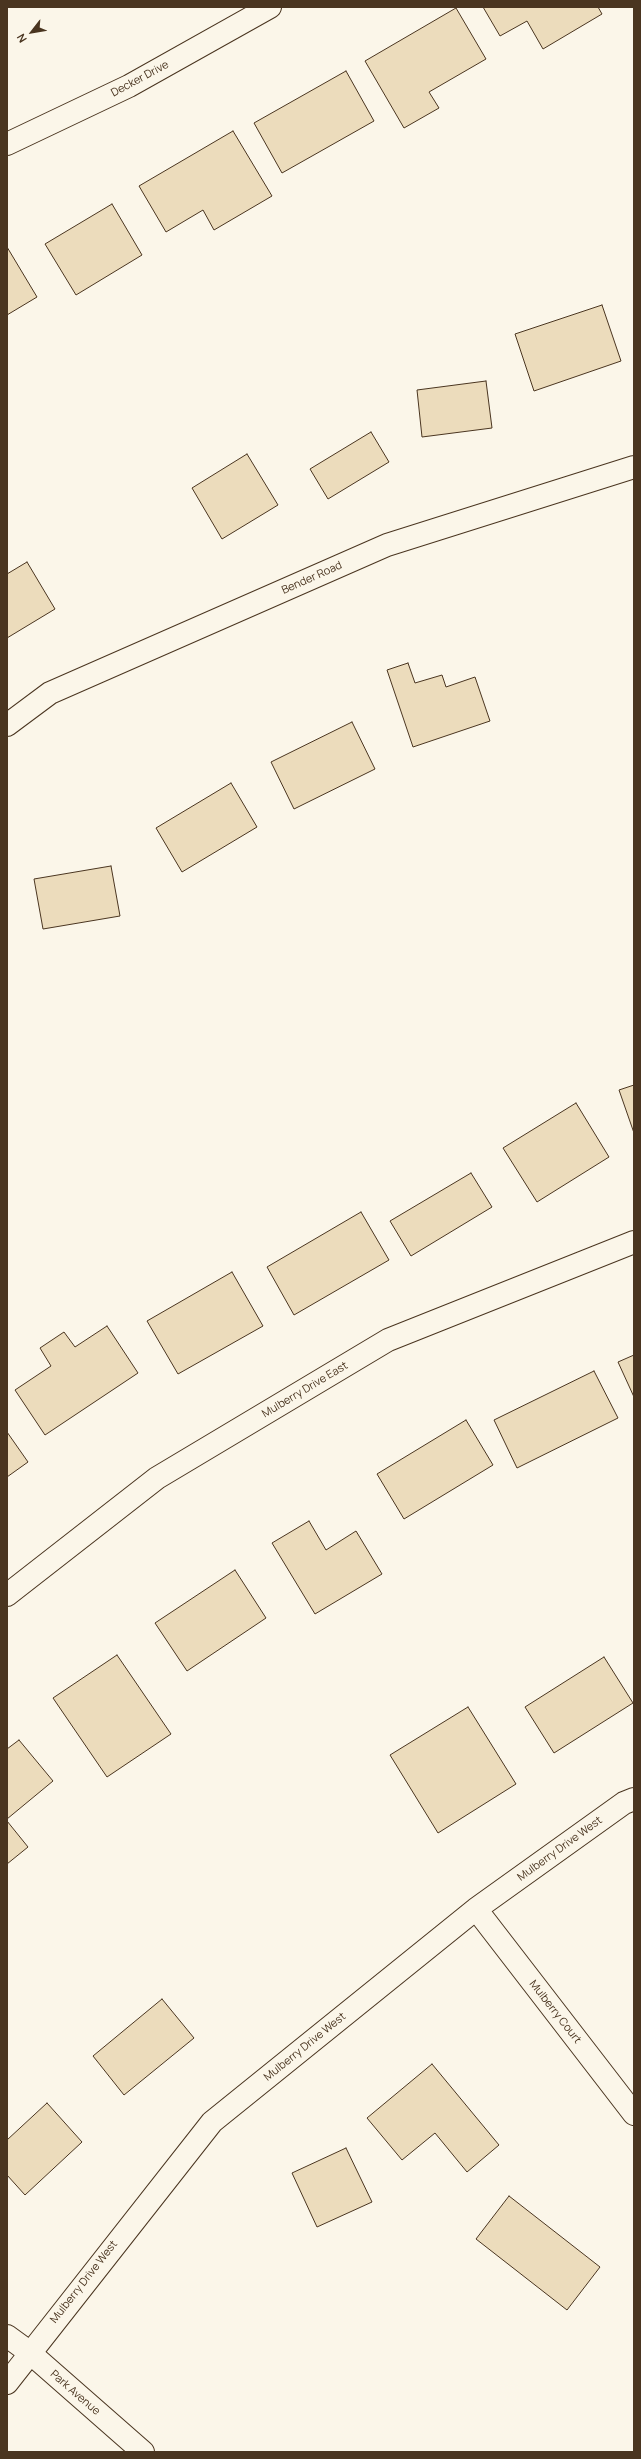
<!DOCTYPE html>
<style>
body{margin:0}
#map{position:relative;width:641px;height:2459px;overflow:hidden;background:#fbf6e9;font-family:Manrope,sans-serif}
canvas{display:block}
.frame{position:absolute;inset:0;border:8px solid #4a3520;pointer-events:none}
.north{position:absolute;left:12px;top:12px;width:40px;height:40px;-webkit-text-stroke:3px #fbf6e9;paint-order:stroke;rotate:239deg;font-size:11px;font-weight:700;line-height:16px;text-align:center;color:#4a3520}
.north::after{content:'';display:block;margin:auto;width:14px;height:18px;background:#4a3520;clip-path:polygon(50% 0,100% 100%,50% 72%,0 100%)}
</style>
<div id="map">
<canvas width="641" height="2459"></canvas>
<div class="frame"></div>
<div class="north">N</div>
</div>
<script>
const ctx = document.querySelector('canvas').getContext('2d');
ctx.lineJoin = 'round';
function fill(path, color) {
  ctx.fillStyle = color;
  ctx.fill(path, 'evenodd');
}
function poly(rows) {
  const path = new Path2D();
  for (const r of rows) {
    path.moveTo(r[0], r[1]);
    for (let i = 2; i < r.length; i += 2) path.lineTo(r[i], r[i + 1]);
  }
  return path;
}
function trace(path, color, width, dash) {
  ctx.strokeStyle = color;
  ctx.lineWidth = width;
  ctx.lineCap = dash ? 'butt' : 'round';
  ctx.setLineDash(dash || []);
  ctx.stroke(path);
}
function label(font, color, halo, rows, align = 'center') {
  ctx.font = font + ' Manrope,sans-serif';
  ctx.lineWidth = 3;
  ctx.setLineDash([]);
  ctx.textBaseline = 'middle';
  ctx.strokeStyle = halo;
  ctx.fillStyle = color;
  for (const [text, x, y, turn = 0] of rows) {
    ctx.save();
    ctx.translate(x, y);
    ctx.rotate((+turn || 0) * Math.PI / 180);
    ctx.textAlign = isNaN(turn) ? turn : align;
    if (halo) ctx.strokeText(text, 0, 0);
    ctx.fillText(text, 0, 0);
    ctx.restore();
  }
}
const building = poly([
 [483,7,598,7,602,14,543,49,527,21,500,36,483,7],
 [456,8,486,59,429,92,439,108,404,128,365,61,456,8],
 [346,71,374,121,282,173,254,123,346,71],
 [233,131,272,196,214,230,203,210,166,232,139,186,233,131],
 [112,204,142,255,76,295,45,244,112,204],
 [7,247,37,297,7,315,7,247],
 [602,305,621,361,534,391,515,334,602,305],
 [486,381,492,428,422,437,417,390,486,381],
 [371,432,389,462,328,499,310,469,371,432],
 [247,454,278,505,222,539,192,488,247,454],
 [27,562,55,609,7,638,7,574,27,562],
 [408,663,415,683,442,675,446,687,475,677,490,721,413,747,387,670,408,663],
 [352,722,375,769,294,809,271,762,352,722],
 [231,783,257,827,182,872,156,828,231,783],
 [111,866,120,916,43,929,34,879,111,866],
 [634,1085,634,1133,619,1090,634,1085],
 [576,1103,609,1157,537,1202,503,1148,576,1103],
 [471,1173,492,1207,411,1256,390,1221,471,1173],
 [361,1212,389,1260,294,1315,267,1267,361,1212],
 [232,1272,263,1326,178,1374,147,1321,232,1272],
 [107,1326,138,1373,45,1435,15,1390,51,1366,40,1348,64,1332,75,1347,107,1326],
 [634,1355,634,1397,618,1362,634,1355],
 [594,1371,618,1418,517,1468,494,1420,594,1371],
 [466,1420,493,1465,404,1519,377,1474,466,1420],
 [7,1432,28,1462,7,1477,7,1432],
 [309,1521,326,1550,356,1531,382,1574,315,1614,272,1543,309,1521],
 [235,1570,266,1618,187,1671,155,1623,235,1570],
 [117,1655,171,1734,107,1777,53,1698,117,1655],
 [604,1657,633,1703,554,1753,525,1707,604,1657],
 [468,1707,516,1784,438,1833,390,1755,468,1707],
 [19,1740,53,1781,7,1819,7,1749,19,1740],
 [7,1821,28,1847,7,1864,7,1821],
 [162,1999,194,2038,124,2095,93,2056,162,1999],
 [432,2064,499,2145,467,2172,435,2133,402,2160,367,2118,432,2064],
 [47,2103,82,2142,25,2195,7,2175,7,2140,47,2103],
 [346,2148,372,2202,317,2227,292,2173,346,2148],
 [509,2196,600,2267,567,2310,476,2239,509,2196]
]);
const street = poly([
 [7,144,129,86,270,7],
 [7,725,50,693,387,545,634,467],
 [7,1595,157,1478,388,1340,634,1242],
 [476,1909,634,2114],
 [7,2383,212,2122,476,1909,624,1803,634,1799]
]);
const secondary = poly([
 [7,2336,29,2352,143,2452]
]);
const streetNames = [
 ["Decker Drive",140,79,-28],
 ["Bender Road",312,578,-24],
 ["Mulberry Drive East",305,1390,-31],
 ["Mulberry Drive West",560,1849,-36],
 ["Mulberry Court",555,2012,52],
 ["Mulberry Drive West",305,2047,-39],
 ["Mulberry Drive West",84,2282,-52],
 ["Park Avenue",75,2393,41]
];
fill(building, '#ecdcbc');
trace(building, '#4a3520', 1);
trace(street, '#4a3520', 24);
trace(secondary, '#4a3520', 24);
trace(street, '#fbf6e9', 22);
trace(secondary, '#fbf6e9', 22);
label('11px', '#4a3520', '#fbf6e9', streetNames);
</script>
